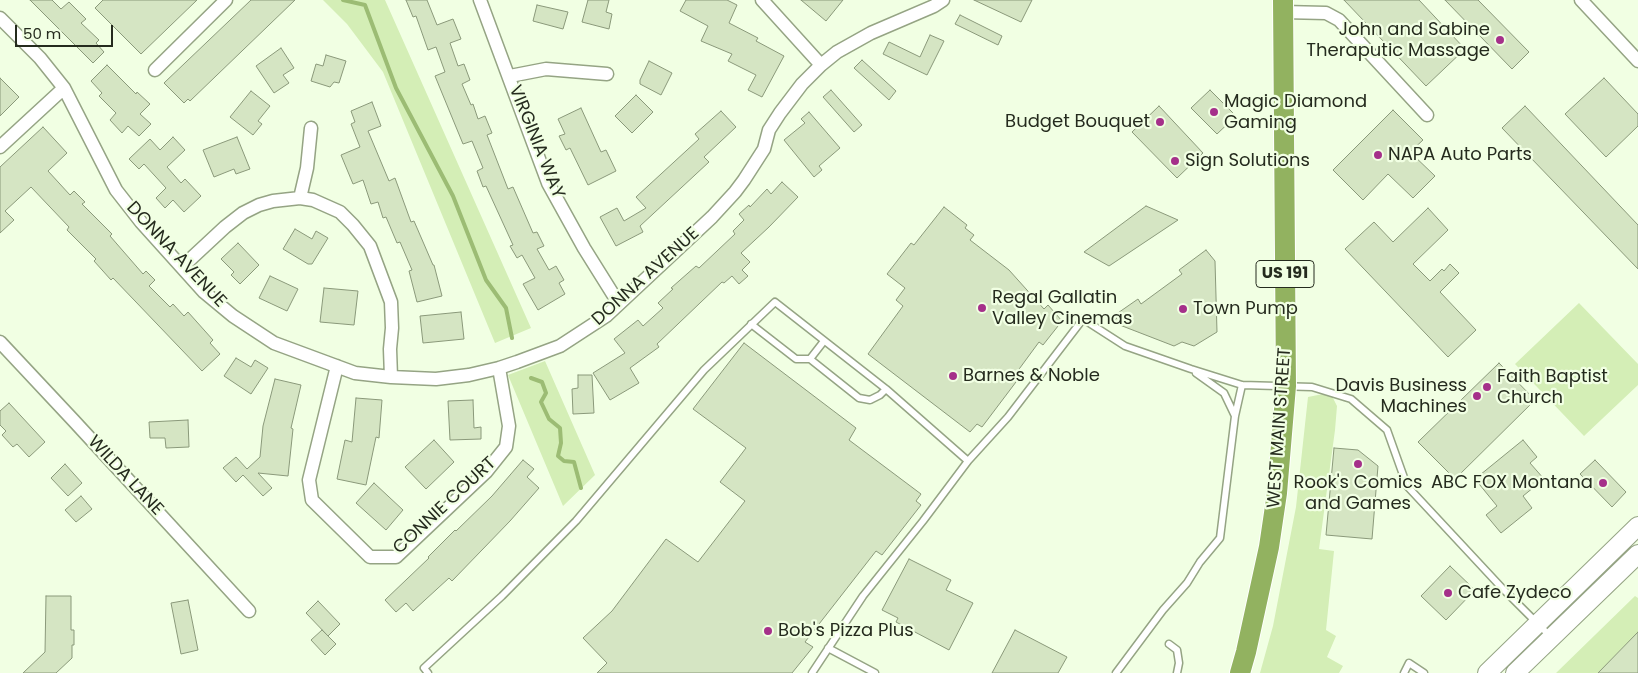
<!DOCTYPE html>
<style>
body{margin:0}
#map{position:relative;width:1638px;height:673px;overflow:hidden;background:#f1ffe3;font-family:Poppins,sans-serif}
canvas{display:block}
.scale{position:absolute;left:15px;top:25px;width:98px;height:22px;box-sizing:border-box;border:2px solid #252b1e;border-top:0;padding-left:6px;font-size:15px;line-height:18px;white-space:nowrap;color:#252b1e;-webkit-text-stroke:4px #f1ffe3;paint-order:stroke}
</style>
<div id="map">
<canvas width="1638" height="673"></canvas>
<div class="scale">50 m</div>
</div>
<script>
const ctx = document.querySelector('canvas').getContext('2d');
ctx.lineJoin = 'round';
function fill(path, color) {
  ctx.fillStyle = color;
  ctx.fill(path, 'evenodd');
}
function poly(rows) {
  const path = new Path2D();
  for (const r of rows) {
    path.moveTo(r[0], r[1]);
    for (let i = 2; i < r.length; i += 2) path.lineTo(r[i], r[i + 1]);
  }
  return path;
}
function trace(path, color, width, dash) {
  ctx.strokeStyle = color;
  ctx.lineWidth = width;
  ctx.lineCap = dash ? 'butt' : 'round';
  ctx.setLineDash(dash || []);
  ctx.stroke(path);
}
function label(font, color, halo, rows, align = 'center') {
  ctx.font = font + ' Poppins,sans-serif';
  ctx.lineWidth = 4.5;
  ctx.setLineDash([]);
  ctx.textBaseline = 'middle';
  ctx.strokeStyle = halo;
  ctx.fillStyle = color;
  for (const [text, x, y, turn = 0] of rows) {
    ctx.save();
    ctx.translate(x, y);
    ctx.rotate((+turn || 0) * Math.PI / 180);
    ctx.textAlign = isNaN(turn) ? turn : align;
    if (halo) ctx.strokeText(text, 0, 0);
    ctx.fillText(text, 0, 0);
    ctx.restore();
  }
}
const green = poly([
 [323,0,385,0,531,328,495,343,383,72,347,24],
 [1579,303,1638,364,1638,385,1584,436,1515,364],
 [545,361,595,475,563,506,508,375],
 [1323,394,1332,396,1337,406,1335,430,1319,549,1334,551,1326,630,1336,636,1327,657,1343,666,1339,673,1260,673,1273,626,1296,507,1308,397],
 [1635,596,1638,598,1638,635,1636,634,1598,673,1556,673]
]);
const stream = poly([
 [343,0,365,5,396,88,453,196,486,280,506,308,512,338],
 [531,378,542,382,546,393,541,402,549,419,560,428,561,443,558,456,564,461,574,462,581,488]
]);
const building = poly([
 [30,0,52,0,61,9,69,2,86,19,81,23,99,40,96,43,104,52,93,63,30,0],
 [103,0,197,0,141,54,95,8,103,0],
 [251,0,295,0,190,101,188,99,184,103,164,83,251,0],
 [406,0,427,0,437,25,453,19,461,39,450,43,458,66,464,64,470,80,462,84,471,105,473,104,478,119,485,116,492,133,487,135,508,189,513,187,533,233,537,232,544,246,537,249,549,270,556,266,564,280,559,283,565,294,538,310,523,284,535,278,522,255,517,258,510,246,513,245,486,186,483,187,477,171,483,168,472,141,463,144,435,76,445,72,436,47,428,50,416,16,413,17,406,0],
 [588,0,609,0,606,12,612,14,609,29,582,22,588,0],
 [686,0,727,0,737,5,729,23,758,38,756,41,784,56,762,97,748,90,756,75,728,61,732,54,701,41,708,26,680,11,686,0],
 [801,0,843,0,826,21,801,0],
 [974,0,1032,0,1021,22,974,0],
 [1344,0,1419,0,1465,49,1426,86,1344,0],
 [1445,0,1478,0,1529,52,1512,69,1445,0],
 [537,5,568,12,563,29,533,21,537,5],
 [960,15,1002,36,998,45,955,24,960,15],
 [930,35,944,41,927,75,883,54,889,42,920,57,930,35],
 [281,48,294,68,283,75,289,83,274,93,256,66,281,48],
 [326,55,346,61,339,83,334,82,330,87,311,81,316,64,323,66,326,55],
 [862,60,896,91,889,100,854,68,862,60],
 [649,61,672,73,661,95,640,84,640,80,649,61],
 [107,65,136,94,137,92,150,104,140,114,151,124,139,136,128,126,122,133,110,120,116,113,99,96,102,93,91,81,107,65],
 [0,78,19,97,0,116,0,78],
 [1604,78,1638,114,1638,126,1606,157,1565,114,1604,78],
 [831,90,862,125,854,132,823,97,831,90],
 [1210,90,1236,116,1217,134,1191,108,1210,90],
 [251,91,270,106,258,121,262,124,253,135,230,117,251,91],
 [636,95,653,112,632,133,615,116,636,95],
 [372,102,381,126,368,131,389,181,395,178,411,222,414,221,433,265,434,265,442,296,417,302,409,271,412,270,400,242,397,243,386,217,383,218,378,202,371,204,363,180,353,184,341,155,360,147,351,124,355,122,351,111,372,102],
 [1159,106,1203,153,1177,178,1132,132,1159,106],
 [1525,106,1638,225,1638,269,1502,128,1525,106],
 [581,108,601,152,606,150,616,171,588,185,570,148,566,150,559,136,565,134,558,119,581,108],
 [1393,110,1423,140,1410,152,1435,176,1413,198,1388,174,1363,200,1333,170,1393,110],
 [721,111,736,127,704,157,709,162,640,226,643,232,616,246,600,217,617,208,624,221,646,208,636,197,699,139,695,134,721,111],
 [809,112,840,148,819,166,822,170,814,177,784,140,805,123,801,119,809,112],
 [43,127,67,153,48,171,70,195,74,191,85,202,82,204,112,234,110,236,143,274,146,271,155,280,149,286,170,307,173,304,184,316,188,312,213,340,210,343,220,354,202,371,113,278,111,280,94,261,96,259,67,230,69,227,31,187,5,211,14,220,0,233,0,167,43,127],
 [173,137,185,150,167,167,181,183,185,179,201,196,184,212,173,200,165,208,156,198,166,188,144,164,139,169,129,159,150,139,160,150,173,137],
 [237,137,250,169,236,174,234,169,214,177,203,150,237,137],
 [782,182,798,197,769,227,741,253,750,262,742,270,748,276,739,284,732,276,724,283,722,282,657,344,659,347,630,368,639,383,610,400,593,373,625,353,614,339,638,320,643,326,663,308,658,303,673,289,671,288,696,266,699,268,735,234,733,231,744,220,739,214,749,205,750,207,767,189,771,194,782,182],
 [1146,206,1178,220,1109,266,1084,252,1146,206],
 [944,207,967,225,965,228,974,235,970,240,1009,270,1044,309,1048,305,1062,321,1043,345,1039,342,1014,376,1019,378,982,427,977,424,970,432,868,354,903,306,896,300,905,288,887,274,911,243,914,245,944,207],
 [1428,208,1448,230,1413,264,1430,281,1442,269,1444,271,1450,264,1459,273,1440,292,1476,330,1448,357,1345,249,1374,222,1393,242,1428,208],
 [295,229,312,239,316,231,328,238,312,264,308,264,283,249,295,229],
 [238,243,259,265,240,284,231,275,234,272,221,259,238,243],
 [1206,250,1215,261,1217,332,1194,346,1182,342,1174,346,1112,322,1117,318,1115,315,1138,299,1141,304,1182,274,1179,270,1206,250],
 [270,276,298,289,287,311,259,298,270,276],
 [324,288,358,291,354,325,320,322,324,288],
 [461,312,464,339,423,343,420,316,461,312],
 [744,343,856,428,849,440,921,494,916,501,921,505,882,555,876,551,805,642,813,647,792,673,597,673,607,663,583,638,612,611,666,539,698,562,745,501,720,482,746,448,693,409,744,343],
 [236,358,251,367,255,360,268,368,251,394,224,376,236,358],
 [1499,363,1535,400,1455,479,1418,442,1499,363],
 [578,375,592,375,594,413,573,414,572,389,578,388,578,375],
 [275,379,301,385,291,428,293,429,288,476,258,473,272,488,263,496,243,475,236,482,223,468,236,457,247,469,260,457,263,426,275,379],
 [356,398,382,400,379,438,376,437,366,485,337,479,345,440,352,442,356,398],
 [473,400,474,428,481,427,481,439,450,440,448,401,473,400],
 [9,403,45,442,29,457,17,444,13,447,2,435,6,431,0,425,0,411,9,403],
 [188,420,189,447,166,448,165,438,150,438,149,422,188,420],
 [434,440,454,462,426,489,405,467,434,440],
 [1523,440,1537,457,1530,463,1544,479,1523,496,1532,508,1501,533,1486,515,1497,506,1475,479,1523,440],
 [1334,448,1358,450,1378,466,1372,539,1326,535,1334,448],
 [523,460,534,469,527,477,539,488,510,521,452,581,449,578,413,611,406,603,396,612,385,600,429,558,428,557,455,530,456,531,492,496,523,460],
 [1595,460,1626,492,1612,507,1580,474,1595,460],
 [65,464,82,483,68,496,51,478,65,464],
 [374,483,403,510,386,530,356,503,374,483],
 [81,496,92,509,76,522,65,510,81,496],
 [909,559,951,580,946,590,973,603,949,650,896,622,898,618,882,610,909,559],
 [1450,566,1475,590,1446,620,1421,596,1450,566],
 [46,596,71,596,71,630,74,630,74,645,72,645,72,658,56,673,23,673,45,652,46,596],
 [188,600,198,650,181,654,171,603,188,600],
 [318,601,340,624,328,636,306,613,318,601],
 [322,630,336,644,325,655,311,640,322,630],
 [1015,630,1067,657,1058,673,992,673,1015,630],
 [1638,632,1638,673,1598,673,1638,632]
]);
const service = poly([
 [751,324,796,359,810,359,824,341],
 [810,359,859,398,870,400,880,395,886,389],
 [1196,373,1224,393,1235,416],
 [1169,644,1177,650,1179,663,1177,673],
 [828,648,875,673],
 [428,673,424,668,502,596,576,521,704,370,775,302,886,389,968,461],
 [812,673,863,596,923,521,968,461,1008,417,1083,319,1125,346,1191,369,1242,385,1312,387,1351,399,1387,430,1407,486,1502,588,1550,636],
 [1116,673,1163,610,1187,583,1200,562,1220,538,1235,416,1242,385],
 [1404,673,1409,663,1424,673]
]);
const minor = poly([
 [480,0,548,183,584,248,619,304],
 [762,0,821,65],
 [1581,0,1638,61],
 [1283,12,1326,13,1339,20,1427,115],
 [0,18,40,58,64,88,116,190,141,222,204,292,233,316,274,343,355,373,391,377,436,379,469,375,499,368,517,362,560,346,606,316,712,217,735,192,744,180,764,149,769,130,780,113,802,84,821,65,837,52,871,33,934,6,943,0],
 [155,70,226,0],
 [510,76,546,69,607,74],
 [0,147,64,88],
 [300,198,307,168,311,128],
 [182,267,225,227,243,213,259,205,273,201,300,198,313,200,340,212,353,225,370,246,391,302,392,328,390,349,391,377],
 [0,342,74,421,249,611],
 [337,366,309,480,312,500,370,557,396,557,486,472,506,447,509,426,499,368]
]);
const secondary = poly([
 [1487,673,1638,526],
 [1515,673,1638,554]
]);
const trunk = poly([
 [1240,673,1246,652,1269,547,1277,493,1286,386,1283,0]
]);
const markers = [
 [1500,40,5,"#a5308a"],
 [1214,112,5,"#a5308a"],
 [1160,122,5,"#a5308a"],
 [1378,155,5,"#a5308a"],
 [1175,161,5,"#a5308a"],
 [982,308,5,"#a5308a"],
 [1183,309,5,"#a5308a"],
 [953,376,5,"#a5308a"],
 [1487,387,5,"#a5308a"],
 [1477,396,5,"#a5308a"],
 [1358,464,5,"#a5308a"],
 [1603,483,5,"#a5308a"],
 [1448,593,5,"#a5308a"],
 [768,631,5,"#a5308a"]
];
const shields = [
 [1285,274,58]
];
const shieldNames = [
 ["US 191",1285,274]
];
const poiNames = [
 ["John and Sabine",1490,30,"right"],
 ["Theraputic Massage",1490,51,"right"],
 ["Magic Diamond",1224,102],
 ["Gaming",1224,123],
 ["Budget Bouquet",1150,122,"right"],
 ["NAPA Auto Parts",1388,155],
 ["Sign Solutions",1185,161],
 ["Regal Gallatin",992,298],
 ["Valley Cinemas",992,319],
 ["Town Pump",1193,309],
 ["Barnes & Noble",963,376],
 ["Faith Baptist",1497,377],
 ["Church",1497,398],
 ["Davis Business",1467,386,"right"],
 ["Machines",1467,407,"right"],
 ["Rook's Comics",1358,483,"center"],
 ["and Games",1358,504,"center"],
 ["ABC FOX Montana",1593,483,"right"],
 ["Cafe Zydeco",1458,593],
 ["Bob's Pizza Plus",778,631]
];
const streetNames = [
 ["VIRGINIA WAY",536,142,68],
 ["DONNA AVENUE",176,255,47],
 ["DONNA AVENUE",646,277,-42],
 ["WEST MAIN STREET",1280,428,-86],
 ["WILDA LANE",125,476,47],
 ["CONNIE COURT",445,506,-43]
];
fill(green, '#d4eeb6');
trace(stream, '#9cbc74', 4);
fill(building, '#d5e5c3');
trace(building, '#8a997a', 1);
trace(service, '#95a484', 9);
trace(minor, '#95a484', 15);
trace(secondary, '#95a484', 20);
trace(trunk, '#fff', 22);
trace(service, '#fff', 6);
trace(minor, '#fff', 12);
trace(secondary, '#fff', 18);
trace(trunk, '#92b260', 20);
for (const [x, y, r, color] of markers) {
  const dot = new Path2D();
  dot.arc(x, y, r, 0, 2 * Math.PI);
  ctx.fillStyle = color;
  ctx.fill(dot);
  trace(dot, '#f1ffe3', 2);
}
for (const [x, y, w] of shields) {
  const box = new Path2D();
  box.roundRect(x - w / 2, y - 13.5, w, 27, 4);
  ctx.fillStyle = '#f1ffe3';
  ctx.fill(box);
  trace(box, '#252b1e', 1);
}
label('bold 16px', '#252b1e', null, shieldNames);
label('18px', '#252b1e', '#f1ffe3', poiNames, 'left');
label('18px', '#252b1e', '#f1ffe3', streetNames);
</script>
